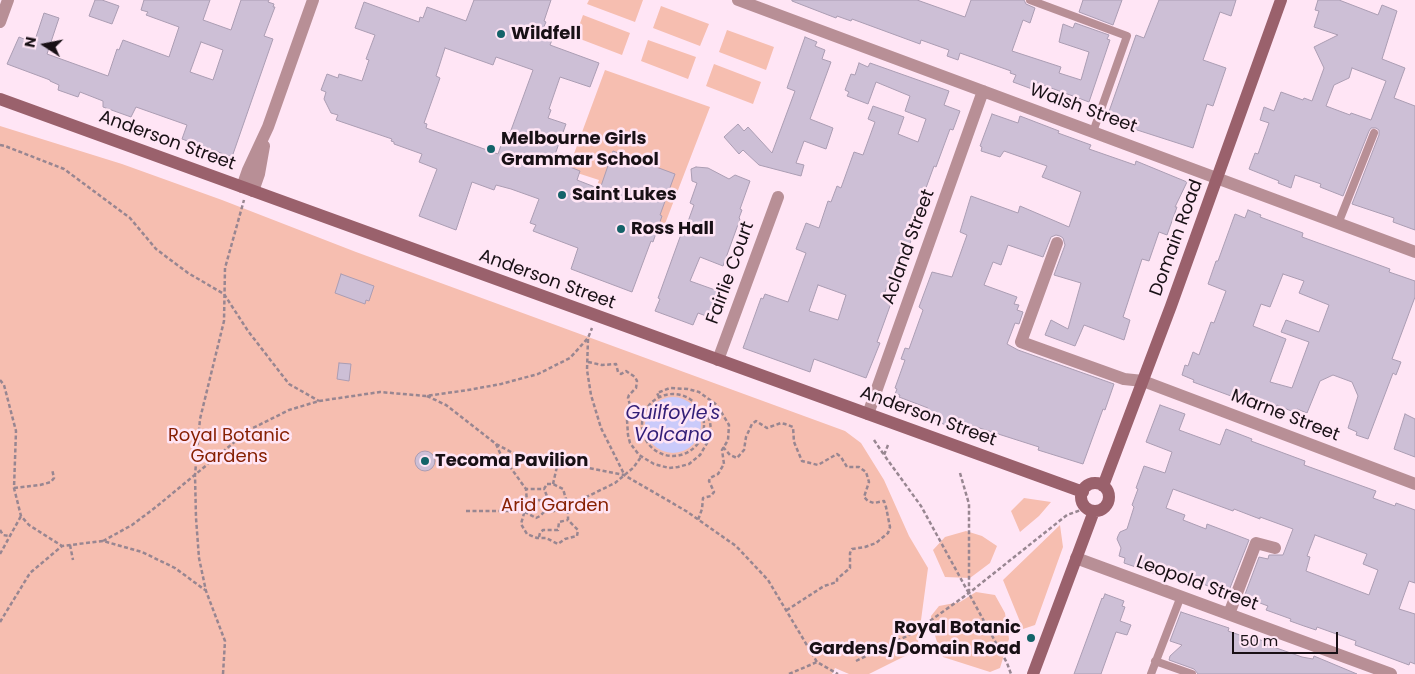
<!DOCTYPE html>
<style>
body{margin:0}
#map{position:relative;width:1415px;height:674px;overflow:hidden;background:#ffe5f5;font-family:Poppins,sans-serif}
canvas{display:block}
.north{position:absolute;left:20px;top:20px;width:50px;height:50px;-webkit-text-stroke:4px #ffe5f5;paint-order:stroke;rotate:281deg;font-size:14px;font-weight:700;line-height:20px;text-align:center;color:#181015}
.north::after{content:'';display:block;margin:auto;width:18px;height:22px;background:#181015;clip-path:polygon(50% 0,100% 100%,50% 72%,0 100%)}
.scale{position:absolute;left:1232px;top:632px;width:106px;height:22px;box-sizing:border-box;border:2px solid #181015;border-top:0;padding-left:6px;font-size:15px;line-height:18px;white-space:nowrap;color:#181015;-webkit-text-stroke:4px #ffe5f5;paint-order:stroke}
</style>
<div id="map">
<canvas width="1415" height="674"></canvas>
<div class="north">N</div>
<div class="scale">50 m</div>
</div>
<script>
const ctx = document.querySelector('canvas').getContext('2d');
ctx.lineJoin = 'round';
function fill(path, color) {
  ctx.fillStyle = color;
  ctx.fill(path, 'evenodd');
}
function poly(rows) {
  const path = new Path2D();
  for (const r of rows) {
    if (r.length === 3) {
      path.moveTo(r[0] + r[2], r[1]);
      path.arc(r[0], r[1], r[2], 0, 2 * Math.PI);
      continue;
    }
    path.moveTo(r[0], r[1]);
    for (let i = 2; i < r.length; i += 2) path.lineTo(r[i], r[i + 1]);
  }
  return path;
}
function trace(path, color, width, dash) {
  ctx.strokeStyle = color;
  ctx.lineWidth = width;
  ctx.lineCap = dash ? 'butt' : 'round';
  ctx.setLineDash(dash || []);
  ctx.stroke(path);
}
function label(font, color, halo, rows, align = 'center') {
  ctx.font = font + ' Poppins,sans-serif';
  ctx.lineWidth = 5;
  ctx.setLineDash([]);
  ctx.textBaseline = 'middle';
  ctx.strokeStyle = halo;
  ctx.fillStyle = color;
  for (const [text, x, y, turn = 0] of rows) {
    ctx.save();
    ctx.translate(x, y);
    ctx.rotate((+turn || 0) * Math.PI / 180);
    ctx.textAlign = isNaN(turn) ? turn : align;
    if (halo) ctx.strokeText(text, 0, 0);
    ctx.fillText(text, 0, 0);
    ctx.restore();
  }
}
const green = poly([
 [589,0,643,0,635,22,587,4],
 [661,6,709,24,700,46,653,28],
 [583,15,630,33,622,55,575,37],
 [727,30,774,47,766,70,719,52],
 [648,40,696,57,688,79,641,61],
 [714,64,761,82,753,104,706,86],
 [605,70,710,107,663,229,590,204,599,180,568,170],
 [0,126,122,164,222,200,356,252,845,431,861,443,884,480,909,536,928,568,917,650,869,674,849,674,835,668,832,674,0,674],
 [1024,498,1051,502,1039,516,1020,532,1011,511],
 [1060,525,1063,547,1035,625,1023,629,1003,580],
 [966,531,982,536,997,546,990,563,970,578,945,577,933,550,945,537],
 [976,592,995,595,1005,613,1009,639,1000,668,990,672,943,657,936,639,931,620,931,616,939,606,960,602]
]);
const water = poly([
 [673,425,28]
]);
const building = poly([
 [95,0,102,0,119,6,112,24,89,16,95,0],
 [144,0,210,0,203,20,231,30,241,0,269,0,268,2,274,4,273,7,275,7,264,36,273,39,232,157,182,139,187,125,136,107,131,117,103,107,103,101,80,92,78,97,58,90,59,85,50,81,50,80,7,64,19,37,34,43,44,13,59,18,47,54,108,76,117,49,119,50,123,40,169,57,179,27,146,15,148,12,141,10,144,0],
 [201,42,223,50,213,80,190,72,201,42],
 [474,0,551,0,544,21,546,22,542,31,554,35,550,45,599,63,590,87,560,77,549,109,551,110,548,118,566,124,553,160,580,171,577,180,600,189,613,151,675,174,660,215,662,216,653,242,651,241,632,292,571,269,578,248,533,231,536,225,530,223,539,199,511,189,496,185,494,190,472,182,456,230,419,216,437,169,419,162,422,154,394,144,394,142,391,141,392,139,336,120,338,115,331,113,324,99,326,92,321,90,327,74,338,78,339,74,362,81,369,60,366,59,375,35,355,28,364,2,419,22,420,17,423,18,427,7,466,21,474,0],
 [445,48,493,65,496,57,533,70,510,133,506,131,498,154,426,128,427,124,424,123,440,78,436,76,445,48],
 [792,0,917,0,965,17,971,0,1024,0,1026,4,1035,8,1030,23,1023,20,1012,51,1061,67,1059,73,1081,80,1089,52,1059,42,1063,24,1073,28,1075,23,1109,35,1107,39,1110,40,1089,102,1035,82,1032,89,1013,82,1016,75,1010,73,1011,71,960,53,958,60,947,56,949,50,921,40,920,44,852,19,851,21,837,16,836,18,792,1,792,0],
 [1083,0,1122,0,1113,25,1079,12,1083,0],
 [1159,0,1236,0,1231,16,1220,12,1203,60,1226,68,1213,106,1207,104,1193,148,1106,120,1136,35,1144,38,1159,0],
 [1318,0,1339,0,1378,15,1382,5,1397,11,1382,59,1405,68,1394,98,1415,106,1415,230,1393,222,1394,218,1352,204,1379,135,1379,130,1376,128,1371,128,1369,131,1343,196,1320,187,1321,184,1295,175,1291,188,1278,183,1279,181,1249,169,1255,153,1258,154,1269,123,1260,120,1264,107,1274,111,1281,92,1303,100,1304,98,1312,101,1324,68,1314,47,1338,35,1314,27,1319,11,1315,10,1318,0],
 [1352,68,1386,81,1371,120,1351,113,1350,115,1326,106,1334,85,1349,78,1352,68],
 [805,37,817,42,815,46,825,50,822,59,831,62,810,119,833,128,826,149,804,141,796,163,804,165,801,176,759,165,743,150,739,154,724,137,738,124,744,131,748,127,772,153,795,91,787,88,805,37],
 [859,63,868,67,870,63,949,91,944,105,960,111,953,130,950,129,936,167,934,166,915,218,919,219,902,265,898,263,897,267,894,267,885,292,894,295,877,342,880,343,866,378,814,359,810,372,743,348,761,298,763,299,765,294,788,302,806,253,796,249,806,223,819,228,828,201,831,202,837,186,841,188,854,152,863,155,875,122,868,119,873,106,904,117,898,134,918,142,926,119,905,111,910,96,876,82,868,104,847,96,849,92,845,90,851,74,855,75,859,63],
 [818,285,846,295,838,320,809,311,818,285],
 [992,114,1018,123,1020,116,1059,131,1058,133,1091,145,1089,149,1135,165,1136,161,1187,182,1175,207,1177,207,1167,235,1159,232,1149,261,1142,259,1123,317,1130,320,1124,340,1084,325,1075,346,1045,335,1051,320,1068,329,1081,283,1054,275,1065,245,1063,238,1060,236,1056,235,1051,237,1043,257,1008,245,1001,265,993,262,984,285,1017,297,1014,304,1019,305,1017,310,1023,312,1019,324,1015,323,1007,344,1018,350,1114,384,1105,410,1103,409,1083,464,1038,450,1039,447,970,425,967,433,925,417,928,408,899,397,900,395,895,394,897,389,895,388,905,360,901,359,905,348,909,349,923,310,919,307,932,272,952,277,967,235,960,232,971,196,1018,213,1020,206,1069,227,1081,192,1042,177,1047,166,1004,151,1000,157,981,151,982,147,980,146,992,114],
 [696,167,708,168,729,179,735,175,750,181,740,209,742,210,739,218,740,219,723,266,700,257,690,281,718,291,709,317,698,313,693,325,655,311,660,299,658,298,684,226,686,227,694,205,690,203,697,183,692,181,691,169,696,167],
 [1248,210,1261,215,1260,217,1303,233,1302,237,1390,269,1389,272,1415,281,1415,297,1392,359,1401,362,1396,375,1393,373,1368,439,1356,435,1357,432,1348,428,1358,396,1352,382,1333,375,1320,381,1307,413,1297,409,1296,413,1277,405,1275,409,1251,401,1250,403,1193,382,1194,380,1182,375,1185,365,1188,366,1193,352,1199,355,1211,322,1214,323,1226,291,1208,284,1216,261,1218,261,1235,214,1245,218,1248,210],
 [1283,274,1304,281,1299,293,1329,305,1319,332,1286,320,1281,332,1309,342,1292,388,1270,382,1286,339,1253,326,1261,304,1270,307,1283,274],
 [341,274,374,286,369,301,366,300,365,304,335,293,341,274],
 [339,363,351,364,349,381,337,379,339,363],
 [1160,405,1185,414,1179,430,1220,445,1226,429,1252,439,1251,441,1305,461,1304,465,1376,491,1373,498,1395,506,1396,503,1415,510,1415,583,1409,581,1399,609,1415,614,1415,664,1410,662,1409,665,1366,649,1355,645,1356,641,1317,627,1316,630,1304,626,1290,621,1291,619,1266,610,1268,606,1244,597,1259,557,1268,559,1269,555,1283,555,1293,529,1260,517,1260,519,1234,509,1233,511,1173,489,1166,508,1185,515,1183,520,1206,529,1207,524,1249,540,1228,593,1158,568,1156,574,1124,563,1125,558,1119,556,1121,548,1117,539,1118,536,1120,532,1127,529,1134,507,1132,505,1138,489,1136,488,1144,466,1165,473,1172,452,1146,442,1160,405],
 [1315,535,1367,554,1363,564,1378,570,1369,595,1306,571,1310,557,1307,556,1315,535],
 [1405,414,1415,419,1415,457,1394,449,1405,414],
 [425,461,10],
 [1105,594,1124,601,1122,606,1125,607,1120,621,1131,625,1127,635,1116,632,1101,674,1074,674,1102,598,1103,599,1105,594],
 [1181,612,1229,628,1228,631,1254,640,1255,638,1266,642,1265,644,1302,657,1313,659,1314,656,1357,674,1198,674,1194,669,1169,660,1170,656,1182,645,1170,641,1181,612]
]);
const path = poly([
 [0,145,5,146,64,169,130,218,156,249,188,273,224,294,248,331,289,384,319,401],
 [588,339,587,370,591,395,601,428,624,474],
 [588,362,602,365,616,364,618,372,621,374,626,371,635,377,637,381,636,388,629,395,628,398,630,405,627,420,628,435,630,443,639,455,654,464,669,468,678,467,689,464,700,455,707,443,711,430,710,422,705,409,701,410],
 [0,380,4,385,16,431,14,488,21,516,29,525,62,546],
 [673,425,31],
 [427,396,446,405,496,444,513,453,624,475,686,511,736,546,768,580,817,662,838,674],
 [659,397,657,393,670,388,688,389,699,392,717,405,729,425,728,440,722,450,724,464,718,474,710,478,709,481,714,492,711,496,703,498,702,509,698,520],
 [874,440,884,455],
 [496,444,500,453,526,489],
 [888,445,884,455,921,506,1007,663,1011,674],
 [723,447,730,455,737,458,744,450,746,437,752,424,756,421,767,428,781,423,785,424,793,427,794,442,802,461,818,465,837,454,841,457,847,467,859,467,866,472,869,482,864,497,868,501,874,503,884,501,886,507,890,527,888,533,876,543,865,547,852,549,850,553,850,568,837,579,837,582,824,586,787,610],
 [960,473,969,504,969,592],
 [547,484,553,484,563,489,568,506,568,520,578,530,577,536,565,539,558,544,546,538,537,538,527,534,521,524,527,503,526,489,544,489,547,484],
 [553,484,558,462],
 [14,488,40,485,51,482,54,478,52,469],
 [527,503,533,505,539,500,545,501,547,496,544,489],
 [568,506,615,483,633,468,641,457],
 [466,511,515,511,525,512,536,518,540,516,545,511,554,511,559,504,567,503],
 [0,530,3,535,9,536],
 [539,537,540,533,543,530,558,530,559,522,568,520],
 [103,541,132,525,156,507,249,430,289,410,319,401,380,392,426,396,468,390,501,384,538,374,570,358,588,338,592,328],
 [70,545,73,560],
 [0,554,21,516],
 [0,622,30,573,62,546,103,541,142,552,175,568,205,590],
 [856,661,913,633,969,593,1067,515,1081,510],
 [223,674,225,641,206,591,199,558,196,518,195,475,200,419,224,321,225,268,244,200],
 [789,674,817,662]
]);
const lane = poly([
 [1030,0,1127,36,1093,132],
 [1338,224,1374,133],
 [1155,661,1192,674],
 [1151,674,1181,596]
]);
const street = poly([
 [738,0,1415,252],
 [0,22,8,0],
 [242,187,248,170,268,127,313,0],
 [253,191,259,174,264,146],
 [1057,243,1021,342,1124,379,1143,381,1415,484],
 [718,360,778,197],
 [868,414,983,91],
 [1076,558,1391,674],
 [1229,614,1256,543,1275,548]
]);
const secondary = poly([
 [0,99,1083,492],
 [1095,497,14],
 [1103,486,1171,306,1281,0],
 [1033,674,1094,511]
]);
const markers = [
 [501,34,5,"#146369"],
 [491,149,5,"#146369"],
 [562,195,5,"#146369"],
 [621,229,5,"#146369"],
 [425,461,5,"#146369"],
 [1031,638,5,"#146369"]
];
const poiNames = [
 ["Wildfell",511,34],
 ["Melbourne Girls",501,139],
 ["Grammar School",501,160],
 ["Saint Lukes",572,195],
 ["Ross Hall",631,229],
 ["Tecoma Pavilion",435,461],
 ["Royal Botanic",1021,628,"right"],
 ["Gardens/Domain Road",1021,649,"right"]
];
const streetNames = [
 ["Walsh Street",1083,109,20],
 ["Anderson Street",167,141,20],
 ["Domain Road",1177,238,-70],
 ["Acland Street",909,247,-70],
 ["Fairlie Court",731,273,-70],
 ["Anderson Street",547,280,20],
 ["Marne Street",1285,416,21],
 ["Anderson Street",928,417,20],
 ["Leopold Street",1197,584,20]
];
const parkNames = [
 ["Royal Botanic",229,436],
 ["Gardens",229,457],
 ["Arid Garden",555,506]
];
const waterNames = [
 ["Guilfoyle's",673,414],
 ["Volcano",673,436]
];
fill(green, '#f6beb0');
fill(water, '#cacafa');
fill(building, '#cdbfd6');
trace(building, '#ab9db3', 1);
trace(path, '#988691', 2.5, [4, 2.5]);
trace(lane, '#b88f96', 8);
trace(street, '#b88f96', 12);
trace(secondary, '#9a616c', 12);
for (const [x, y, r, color] of markers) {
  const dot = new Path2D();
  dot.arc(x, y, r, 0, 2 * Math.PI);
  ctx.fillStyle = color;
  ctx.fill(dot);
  trace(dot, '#ffe5f5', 2);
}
label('bold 18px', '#181015', '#ffe5f5', poiNames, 'left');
label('18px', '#181015', '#ffe5f5', streetNames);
label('18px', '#872003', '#ffe5f5', parkNames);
label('italic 19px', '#321e77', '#ffe5f5', waterNames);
</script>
